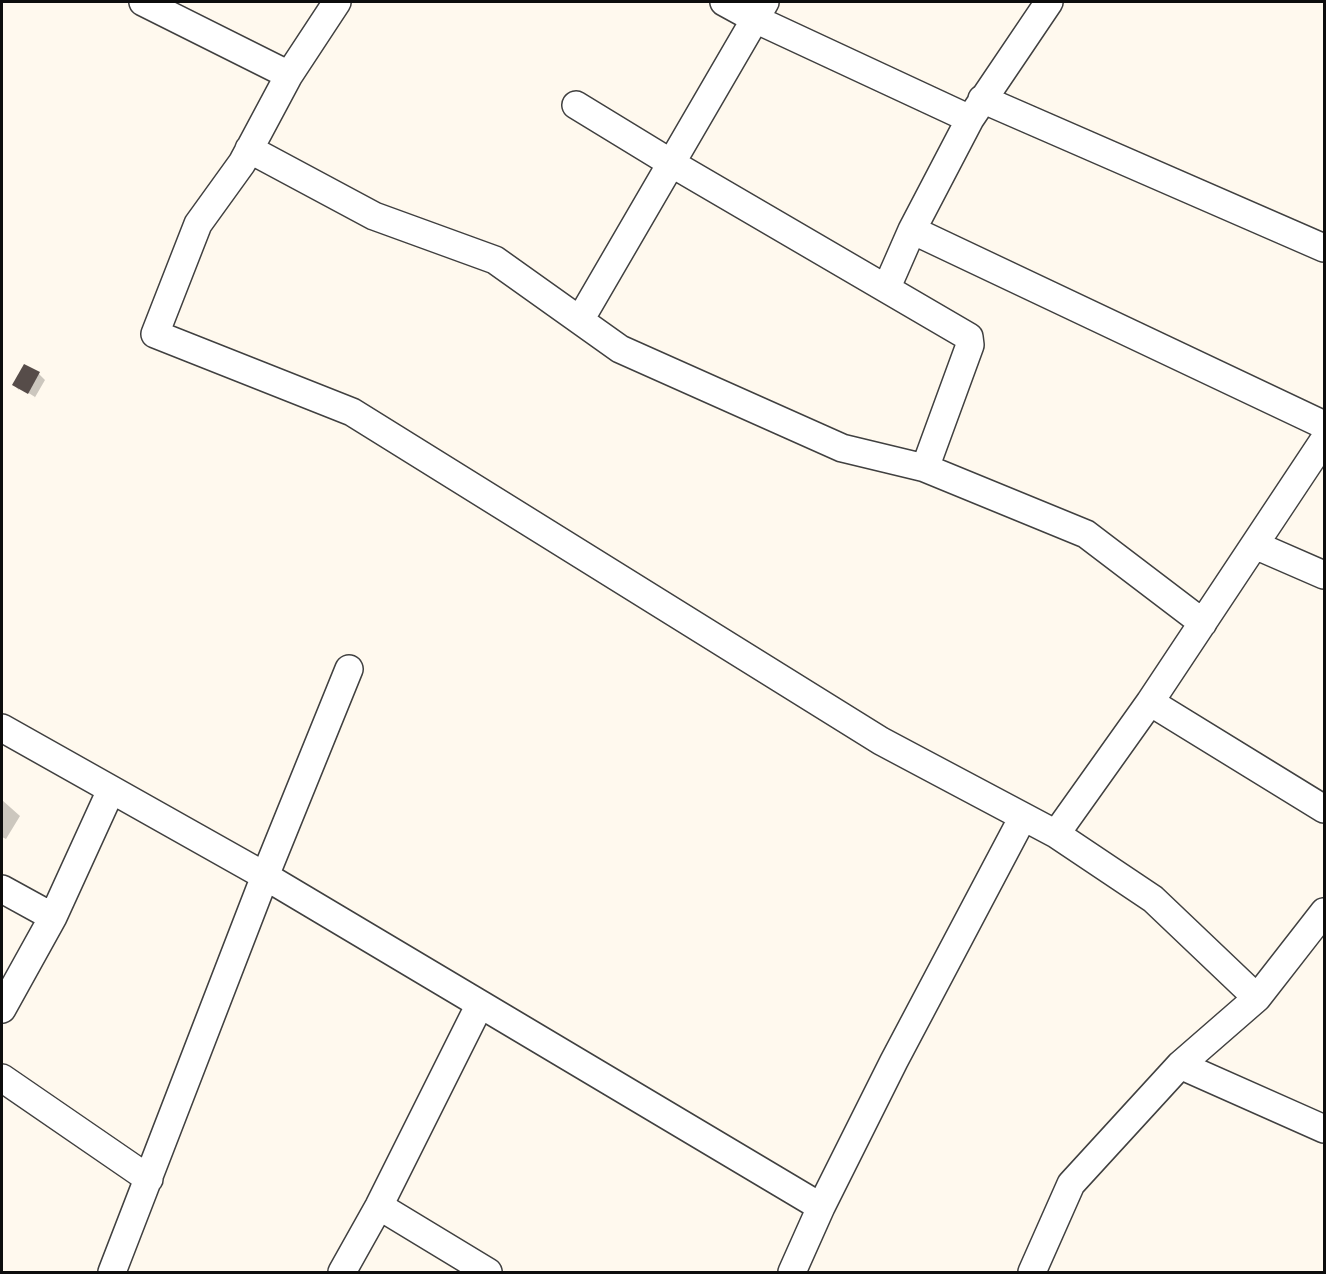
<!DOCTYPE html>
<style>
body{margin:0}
#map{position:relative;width:1326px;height:1274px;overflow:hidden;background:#fff9ee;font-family:"Libre Baskerville",serif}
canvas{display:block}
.frame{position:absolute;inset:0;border:3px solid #0d0d0d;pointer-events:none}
</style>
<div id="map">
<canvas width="1326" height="1274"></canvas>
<div class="frame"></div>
</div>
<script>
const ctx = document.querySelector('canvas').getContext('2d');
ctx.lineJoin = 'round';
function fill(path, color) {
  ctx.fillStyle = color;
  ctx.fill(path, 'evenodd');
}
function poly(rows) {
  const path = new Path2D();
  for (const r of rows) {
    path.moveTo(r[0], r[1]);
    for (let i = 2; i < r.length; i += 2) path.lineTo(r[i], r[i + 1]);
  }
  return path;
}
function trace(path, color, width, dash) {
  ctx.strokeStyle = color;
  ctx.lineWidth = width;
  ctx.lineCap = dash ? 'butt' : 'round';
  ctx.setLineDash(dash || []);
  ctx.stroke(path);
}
const shadow = poly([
 [39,374,45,380,34,399,35,397,19,387,19,390,14,385],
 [2,800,20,816,6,839,2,837]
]);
const building = poly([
 [24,364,40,372,28,394,12,385]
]);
const street = poly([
 [143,2,289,75],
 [337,2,289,75,242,163,198,224,155,334,352,412,881,741,1056,834,1153,899,1257,998],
 [724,2,755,19,970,119],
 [982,99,1324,248],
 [576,105,671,163,969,337,970,345,925,468],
 [249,149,374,216,495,260,620,349,842,448,925,468,1086,534,1203,623],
 [912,230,1324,425],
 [887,287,912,230,970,119,1049,2],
 [580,320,765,2],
 [1255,545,1324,575],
 [1150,702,1324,809],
 [2,728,265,876,821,1207],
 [1056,834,1150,702,1324,440],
 [2,889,53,917],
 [2,1009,53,917,111,790],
 [1180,1065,1324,1129],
 [2,1078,149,1179],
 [379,1206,488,1272],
 [112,1272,265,876,349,669],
 [342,1272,379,1206,480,1004],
 [792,1272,821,1207,894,1061,1023,817],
 [1032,1272,1071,1184,1180,1065,1257,998,1324,912]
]);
fill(shadow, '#0003');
fill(building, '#564c49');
trace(street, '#404040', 30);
trace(street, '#fff', 27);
</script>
